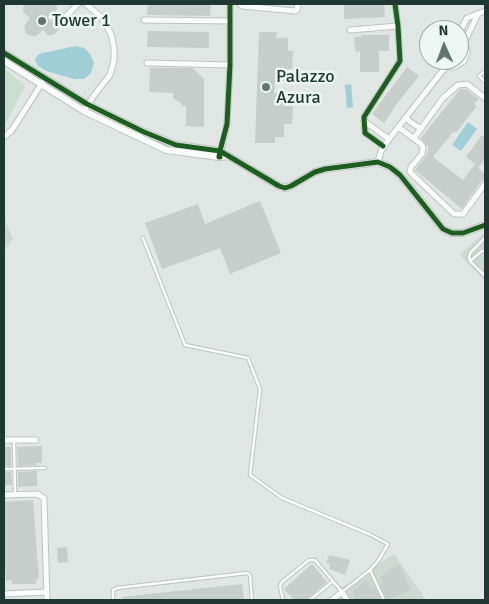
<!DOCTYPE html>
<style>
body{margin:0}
#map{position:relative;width:489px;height:604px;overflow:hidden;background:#e0e6e3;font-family:Signika,sans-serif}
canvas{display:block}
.frame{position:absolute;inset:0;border:5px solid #1f3932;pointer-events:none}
.north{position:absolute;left:419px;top:20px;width:50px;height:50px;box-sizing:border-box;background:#edf6f2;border:1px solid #9baaa5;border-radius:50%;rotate:358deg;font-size:14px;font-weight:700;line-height:20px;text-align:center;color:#1f3932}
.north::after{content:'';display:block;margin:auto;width:18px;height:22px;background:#637670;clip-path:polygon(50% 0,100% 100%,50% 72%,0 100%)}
</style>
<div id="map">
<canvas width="489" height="604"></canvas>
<div class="frame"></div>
<div class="north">N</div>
</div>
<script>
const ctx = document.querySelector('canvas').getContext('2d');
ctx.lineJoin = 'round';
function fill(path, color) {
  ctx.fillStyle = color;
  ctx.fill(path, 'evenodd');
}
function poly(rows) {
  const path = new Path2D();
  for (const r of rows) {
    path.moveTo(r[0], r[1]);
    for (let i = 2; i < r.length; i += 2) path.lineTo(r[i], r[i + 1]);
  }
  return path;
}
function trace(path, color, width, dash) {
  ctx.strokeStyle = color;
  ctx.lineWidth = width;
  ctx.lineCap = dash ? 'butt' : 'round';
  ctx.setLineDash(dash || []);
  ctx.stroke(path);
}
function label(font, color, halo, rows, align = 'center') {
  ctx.font = font + ' Signika,sans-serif';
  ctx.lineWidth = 5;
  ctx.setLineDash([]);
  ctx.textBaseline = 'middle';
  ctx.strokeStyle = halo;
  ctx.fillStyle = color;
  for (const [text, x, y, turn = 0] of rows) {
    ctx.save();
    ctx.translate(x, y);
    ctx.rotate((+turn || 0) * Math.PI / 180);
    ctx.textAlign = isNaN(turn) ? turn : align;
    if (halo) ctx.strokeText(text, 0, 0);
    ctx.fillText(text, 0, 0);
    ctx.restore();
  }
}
const built = poly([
 [4,219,13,239,4,250],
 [485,232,485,281,460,255],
 [394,554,426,600,341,600,338,590]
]);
const green = poly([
 [4,68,25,86,7,121,4,123]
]);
const water = poly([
 [76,46,84,48,90,54,94,63,91,73,84,79,74,79,46,71,37,65,35,59,39,54],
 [351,84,353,107,347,108,345,85],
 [468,122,477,129,461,151,452,145]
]);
const building = poly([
 [24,4,56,4,57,8,56,12,49,13,47,17,49,21,57,22,59,29,56,33,52,35,48,35,43,30,36,36,32,36,26,34,24,26,30,18,23,12],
 [148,4,211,4,210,16,147,15],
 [344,4,384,4,385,17,344,19],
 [148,31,209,32,209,48,147,47],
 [259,32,277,32,276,38,288,38,288,51,293,51,292,69,284,69,284,81,275,81,274,93,285,93,285,106,293,106,292,124,284,124,284,137,275,137,275,143,255,143],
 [361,35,389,35,389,51,379,51,379,72,360,72,360,51,356,52,354,42,355,37,361,37],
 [407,67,419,76,392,110,393,110,384,123,372,114],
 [150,68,193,68,204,79,204,127,186,126,186,106,182,106,182,104,173,98,173,93,149,92],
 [460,89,466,89,479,99,474,104,477,106,456,133,454,131,433,157,463,180,475,164,466,157,482,135,485,138,485,159,478,168,485,174,485,180,481,181,462,209,415,170,426,156,429,148,421,138],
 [260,201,281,253,230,274,220,248,162,269,145,223,198,204,205,224],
 [42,446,42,463,36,463,36,465,18,466,17,447],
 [4,447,11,447,11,466,4,466],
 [37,471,37,486,18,487,18,472],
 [4,472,11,472,12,485,4,485],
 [33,500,39,579,36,579,36,584,12,584,12,580,6,581,4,549,4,502],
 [67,547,68,562,58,563,57,548],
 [329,555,350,560,345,575,329,569,330,564,326,563],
 [312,564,327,582,306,600,294,600,284,589],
 [399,564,411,590,387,600,380,584,383,582,380,577,389,571,388,570],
 [367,580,371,588,374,586,381,600,354,600,353,597,354,590],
 [242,584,244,600,123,600,122,597]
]);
const path = poly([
 [84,94,99,79]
]);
const service = poly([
 [485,71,479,76,485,82],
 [143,238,185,345,248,358,260,389,250,475,282,498,369,534,388,544,378,561,370,570,342,592,315,560,309,560,282,582,280,586,283,600],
 [485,238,470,253,469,257,470,261,485,276],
 [470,261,482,251,485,251],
 [14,440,15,494],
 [4,469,45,468],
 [370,570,384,600],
 [113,600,113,590,117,588,247,573,250,575,252,600],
 [310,600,333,581]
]);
const minor = poly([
 [240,4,242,6,295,11,297,10,298,4],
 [51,17,66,16,78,4],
 [144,20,230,21],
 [350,30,398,26],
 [459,33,467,18,485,11],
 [464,43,478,14],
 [441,60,447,65,451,67,456,66,464,61,467,52,466,47,459,40],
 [147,63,230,65],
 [84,111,95,94,110,75,114,60,114,47,111,34,101,17,86,4],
 [405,118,421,129],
 [364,121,389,139],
 [398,127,420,143,423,147,422,154,411,167,410,172,454,214,463,214,485,184],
 [4,137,12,130,42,83],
 [414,138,443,98,458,85,467,84,485,98],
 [383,146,365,133,364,117,400,61,398,26,395,4],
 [220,155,227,124,230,65,230,4],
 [378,162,381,151,389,139,447,65],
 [4,440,36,440],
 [4,495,37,494,44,498,47,600],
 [4,594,46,592],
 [332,600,342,592,347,600]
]);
const tertiary = poly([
 [4,53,87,104,144,132,176,145,220,151,279,186,285,188,291,186,315,172,325,169,378,162,390,167,400,175,443,229,452,233,463,233,485,225],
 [4,61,84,111,166,150,219,157,228,156]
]);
const cycleway = poly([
 [4,53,87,104,144,132,176,145,220,151,279,186,285,188,291,186,315,172,325,169,378,162,390,167,400,175,443,229,452,233,463,233,485,225],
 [383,146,365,133,364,117,400,61,398,26,395,4],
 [220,157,219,157,220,151,227,124,230,65,230,4]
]);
const markers = [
 [42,21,5,"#637670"],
 [266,87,5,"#637670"]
];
const poiNames = [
 ["Tower 1",52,21],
 ["Palazzo",276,77],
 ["Azura",276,98]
];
fill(built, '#cdd8d3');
fill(green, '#c8e0d0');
fill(water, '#9fced6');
fill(building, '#c7cdcb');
trace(service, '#bdc3c0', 4.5);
trace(minor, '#bdc3c0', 7);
trace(tertiary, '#bdc3c0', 8);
trace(path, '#bfc7c5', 1, [2.5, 4]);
trace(service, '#fafbfb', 2.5);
trace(minor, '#fafbfb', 5);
trace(tertiary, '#fafbfb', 6);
trace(cycleway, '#1b5e20', 5);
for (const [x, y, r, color] of markers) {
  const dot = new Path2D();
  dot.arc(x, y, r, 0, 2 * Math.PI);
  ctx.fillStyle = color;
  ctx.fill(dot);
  trace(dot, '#edf6f2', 2);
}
label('18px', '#1f3932', '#edf6f2', poiNames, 'left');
</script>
